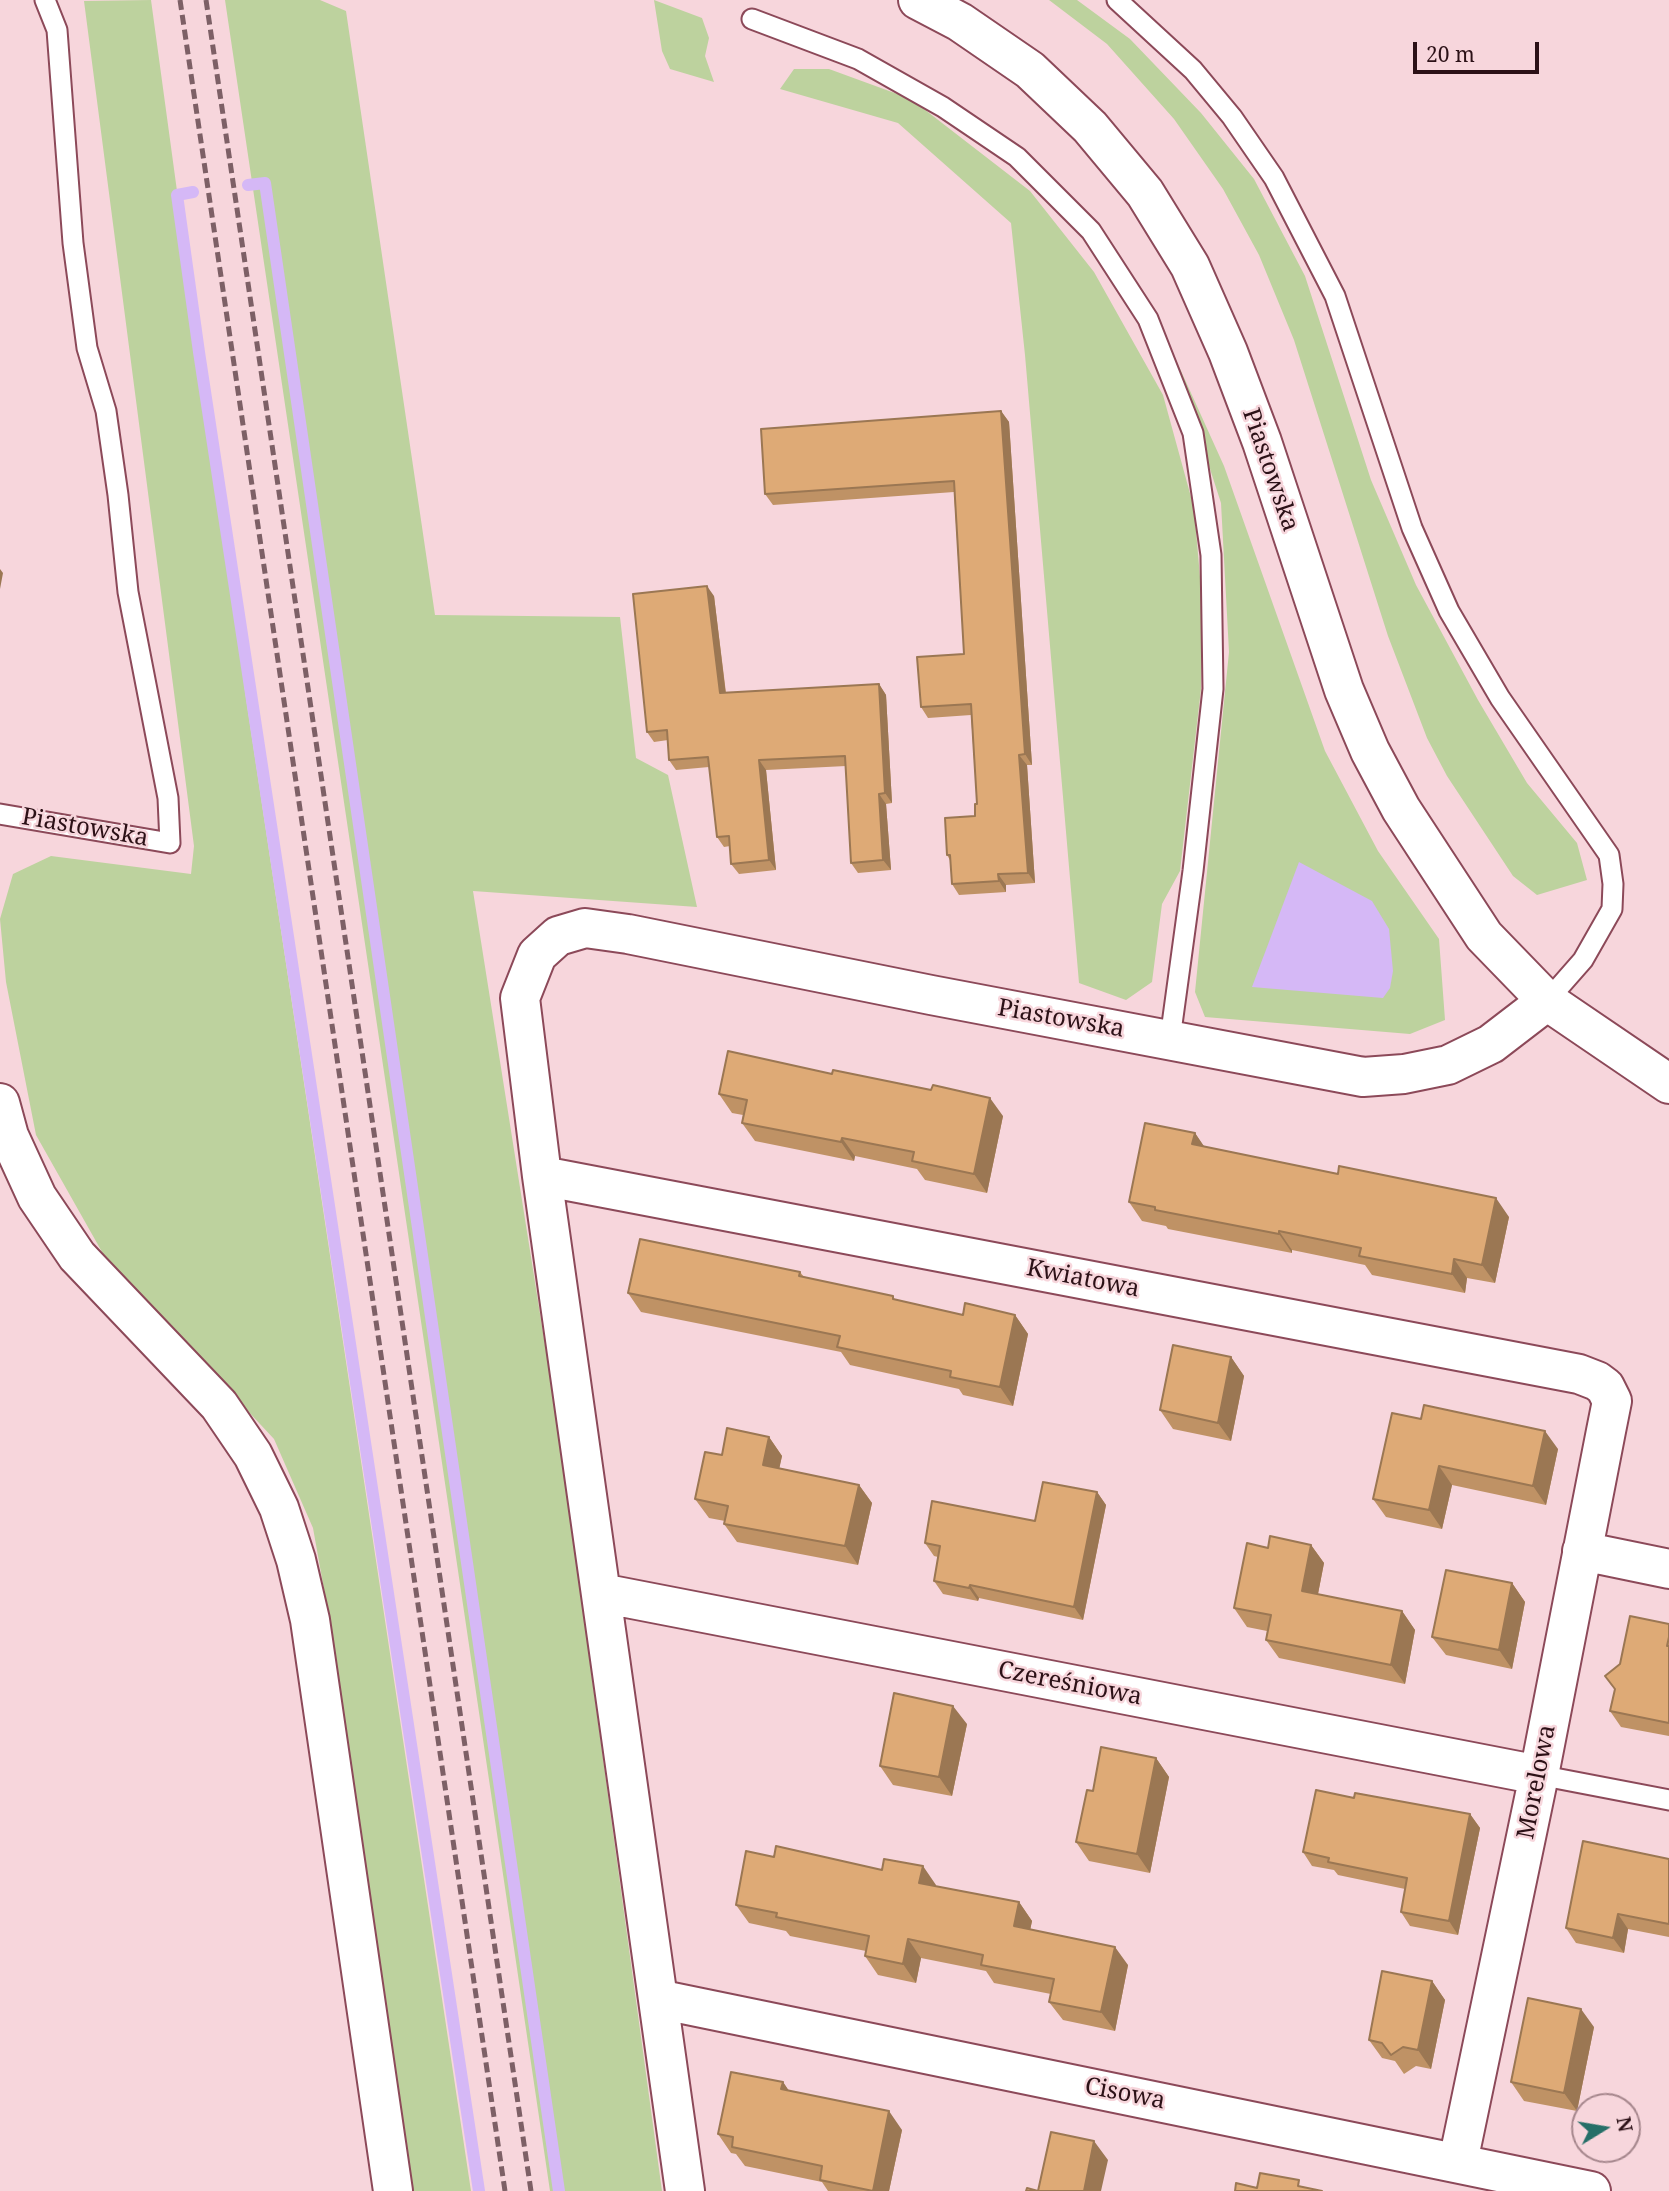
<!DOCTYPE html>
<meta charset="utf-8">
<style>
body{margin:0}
#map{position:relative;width:1669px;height:2191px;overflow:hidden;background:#f7d6dc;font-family:"Noto Serif",serif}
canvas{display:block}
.north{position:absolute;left:1571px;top:2093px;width:70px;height:70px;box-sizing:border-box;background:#f7d6dc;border:2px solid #a6878d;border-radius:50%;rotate:79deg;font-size:19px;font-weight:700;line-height:28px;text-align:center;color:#2c1117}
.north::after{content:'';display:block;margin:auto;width:24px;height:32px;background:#266f68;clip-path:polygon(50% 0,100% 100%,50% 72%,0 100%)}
.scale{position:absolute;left:1413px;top:42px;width:126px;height:32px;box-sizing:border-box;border:4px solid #2c1117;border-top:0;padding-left:9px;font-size:21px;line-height:24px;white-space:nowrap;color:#2c1117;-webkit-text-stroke:5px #f7d6dc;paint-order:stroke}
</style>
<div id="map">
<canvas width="1669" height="2191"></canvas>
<div class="north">N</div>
<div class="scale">20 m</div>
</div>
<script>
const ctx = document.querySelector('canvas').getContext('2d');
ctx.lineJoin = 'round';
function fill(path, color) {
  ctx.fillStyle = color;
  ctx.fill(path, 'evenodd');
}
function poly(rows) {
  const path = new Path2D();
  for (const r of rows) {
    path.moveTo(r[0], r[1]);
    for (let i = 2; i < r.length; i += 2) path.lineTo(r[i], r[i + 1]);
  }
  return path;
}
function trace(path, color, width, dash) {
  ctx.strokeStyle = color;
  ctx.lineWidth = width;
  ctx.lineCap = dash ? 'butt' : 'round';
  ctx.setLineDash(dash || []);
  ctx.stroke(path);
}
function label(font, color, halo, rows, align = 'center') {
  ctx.font = font + ' "Noto Serif",serif';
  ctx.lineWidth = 5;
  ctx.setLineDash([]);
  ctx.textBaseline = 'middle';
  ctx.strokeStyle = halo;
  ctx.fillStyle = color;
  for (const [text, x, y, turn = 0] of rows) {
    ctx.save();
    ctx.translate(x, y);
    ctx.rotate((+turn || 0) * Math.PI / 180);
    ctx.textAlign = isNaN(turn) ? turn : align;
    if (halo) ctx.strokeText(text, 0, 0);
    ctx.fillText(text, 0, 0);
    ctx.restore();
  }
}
const green = poly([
 [151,0,246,698,471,2191,413,2191,332,1634,313,1528,274,1439,106,1259,36,1135,6,982,0,919,13,874,51,856,191,874,194,846,84,1],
 [225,0,320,0,346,11,435,615,620,617,636,758,668,775,697,907,473,891,557,1421,662,2191,550,2191],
 [654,0,702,18,709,38,705,56,714,82,670,69,662,51],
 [1049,0,1077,0,1130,39,1201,113,1254,179,1305,276,1371,480,1416,585,1478,700,1527,783,1577,843,1587,880,1537,895,1513,876,1447,776,1427,738,1388,636,1294,340,1259,255,1223,189,1174,119,1107,44],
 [794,69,829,69,911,99,1030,191,1094,272,1163,395,1194,508,1202,600,1201,689,1180,871,1162,904,1152,982,1126,1000,1079,983,1025,355,1011,223,898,123,780,89],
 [1172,351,1224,466,1325,751,1378,851,1439,939,1445,1020,1410,1034,1205,1017,1195,992,1229,652,1221,503]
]);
const water = poly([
 [1299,862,1372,901,1389,929,1393,971,1390,988,1383,998,1252,987]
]);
const stream = poly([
 [248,185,265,183,559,2191],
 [193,192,177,195,199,352,479,2191]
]);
const service = poly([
 [1117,0,1193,70,1232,117,1274,178,1335,296,1412,528,1449,611,1500,698,1609,855,1613,884,1612,909,1583,960,1547,1001],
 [752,19,858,59,943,107,1017,157,1091,231,1148,319,1193,433,1211,555,1213,689,1193,871,1170,1039],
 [0,814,170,843,168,798,128,592,118,495,106,411,87,348,73,243,57,30,45,0],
 [1539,1775,1669,1800]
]);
const minor = poly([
 [0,1103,9,1136,37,1197,77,1256,219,1405,253,1455,279,1508,296,1560,310,1620,393,2191],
 [542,1176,1579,1374,1597,1381,1605,1387,1612,1401,1606,1431,1539,1775,1458,2162],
 [1582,1551,1669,1569],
 [601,1593,1539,1775],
 [658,1999,1591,2191],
 [685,2191,542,1176,520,998,537,955,558,936,585,928,628,934,931,995,1363,1077,1404,1074,1448,1065,1491,1044,1547,1001]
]);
const tertiary = poly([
 [918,0,960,22,1030,70,1090,127,1145,193,1190,266,1228,352,1262,442,1344,690,1370,751,1401,809,1484,936,1547,1001,1669,1084]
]);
const rail = poly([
 [180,0,505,2191],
 [206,0,531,2191]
]);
const wall = poly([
 [1001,411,1009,422,1032,765,1027,765,1035,883,1006,885,1006,892,959,895,952,884,950,860,947,855,975,816,977,804,971,715,928,718,921,707,964,654,954,492,773,505,765,494],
 [714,596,726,693,879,684,886,695,892,803,886,804,891,870,858,873,851,863,846,766,766,770,776,870,739,874,731,864,730,846,724,847,717,837,709,767,676,770,669,760,668,740,654,742,647,732],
 [719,1094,1003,1116,987,1193,925,1180,917,1169,855,1156,854,1161,755,1141,742,1123,743,1115,732,1113],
 [1195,1133,1204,1147,1509,1217,1495,1283,1467,1278,1465,1293,1372,1275,1365,1265,1292,1250,1292,1253,1168,1229,1166,1226,1142,1221,1129,1202],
 [800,1272,804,1277,893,1296,895,1300,963,1315,1015,1315,1028,1334,1013,1406,963,1395,959,1389,850,1365,841,1352,641,1312,628,1293],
 [1231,1357,1244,1376,1231,1441,1173,1429,1160,1410],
 [1392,1413,1558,1449,1546,1505,1452,1485,1442,1529,1386,1517,1373,1499],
 [769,1437,782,1456,779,1468,859,1485,872,1503,858,1565,737,1542,724,1524,725,1521,709,1518,695,1499,722,1455],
 [1097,1492,1106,1505,1083,1620,979,1598,978,1601,943,1594,934,1581,938,1557,934,1556,925,1543,1035,1521],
 [1311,1545,1324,1563,1318,1594,1402,1611,1415,1630,1405,1684,1279,1658,1266,1640,1267,1631,1247,1627,1234,1608],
 [1512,1583,1525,1602,1512,1669,1446,1655,1432,1637],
 [1669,1624,1669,1736,1621,1727,1610,1711,1615,1690,1605,1676,1620,1664],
 [967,1724,952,1796,893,1785,880,1766],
 [1156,1758,1169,1777,1150,1873,1089,1861,1076,1842,1093,1791],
 [1354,1798,1470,1814,1480,1828,1458,1935,1410,1926,1401,1912,1405,1889,1338,1875,1334,1870,1312,1866,1303,1852],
 [774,1857,936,1885,936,1886,1019,1902,1032,1921,1030,1930,1128,1965,1115,2031,1063,2020,1049,2002,1051,1994,994,1983,986,1971,921,1958,916,1983,878,1975,865,1956,866,1951,790,1936,786,1931,749,1923,736,1905],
 [1669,1859,1669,1937,1628,1929,1624,1953,1576,1943,1566,1928],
 [1432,1981,1445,2000,1431,2069,1416,2066,1404,2074,1395,2061,1382,2058,1369,2040],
 [1594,2027,1577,2111,1524,2101,1511,2082],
 [783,2082,788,2090,902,2130,889,2191,828,2191,822,2182,745,2166,736,2154,731,2153,718,2134]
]);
const shadedWall = poly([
 [1001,411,1009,422,1032,765,1025,754],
 [0,569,3,573,0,589],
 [707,586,714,596,727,704,720,693],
 [879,684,886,695,892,803,885,793],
 [1019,755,1027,765,1035,883,1028,873],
 [759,760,766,770,776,870,769,860],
 [879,794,886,804,891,870,883,860],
 [998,874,1006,885,1006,892,999,881],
 [990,1098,1003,1116,987,1193,974,1174],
 [1195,1133,1208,1152,1192,1144],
 [842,1138,855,1156,854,1161,841,1142],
 [1496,1198,1509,1217,1495,1283,1482,1265],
 [1279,1231,1292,1250,1292,1253,1279,1234],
 [1454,1259,1467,1278,1465,1293,1452,1274],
 [1015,1315,1028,1334,1013,1406,1000,1387],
 [1231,1357,1244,1376,1231,1441,1218,1423],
 [1545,1431,1558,1449,1546,1505,1533,1486],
 [769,1437,782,1456,776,1484,763,1465],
 [1439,1466,1452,1485,1442,1529,1429,1510],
 [859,1485,872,1503,858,1565,845,1546],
 [1097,1492,1106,1505,1083,1620,1074,1607],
 [1311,1545,1324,1563,1315,1609,1302,1591],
 [1512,1583,1525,1602,1512,1669,1499,1650],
 [970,1585,979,1598,978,1601,969,1588],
 [1402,1611,1415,1630,1405,1684,1391,1665],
 [953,1706,967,1724,952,1796,939,1777],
 [1156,1758,1169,1777,1150,1873,1137,1854],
 [1470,1814,1480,1828,1458,1935,1449,1921],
 [923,1866,936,1885,933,1902,919,1883],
 [1019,1902,1032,1921,1027,1945,1014,1926],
 [1618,1914,1628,1929,1624,1953,1613,1938],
 [908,1939,921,1958,916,1983,903,1964],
 [1115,1947,1128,1965,1115,2031,1101,2012],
 [1432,1981,1445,2000,1431,2069,1418,2050],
 [1581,2009,1594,2027,1577,2111,1564,2093],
 [783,2082,796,2101,781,2089],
 [889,2111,902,2130,889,2191,873,2191],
 [1094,2141,1108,2160,1101,2191,1084,2191]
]);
const building = poly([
 [1001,411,1025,754,1019,755,1028,873,998,874,999,881,952,884,950,855,947,855,945,818,975,816,975,804,977,804,971,704,921,707,917,657,964,654,954,481,765,494,761,429,1001,411],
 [707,586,720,693,879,684,885,793,879,794,883,860,851,863,845,756,759,760,769,860,731,864,729,836,717,837,708,757,669,760,667,730,647,732,633,594,707,586],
 [728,1051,832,1074,833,1070,931,1090,933,1085,990,1098,974,1174,912,1161,914,1152,842,1138,841,1142,742,1123,747,1100,719,1094,728,1051],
 [1145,1123,1195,1133,1192,1144,1338,1174,1339,1166,1496,1198,1482,1265,1454,1259,1452,1274,1359,1256,1361,1248,1279,1231,1279,1234,1155,1210,1155,1207,1129,1202,1145,1123],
 [640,1239,800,1272,799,1276,893,1296,893,1299,963,1315,965,1303,1015,1315,1000,1387,950,1377,951,1371,837,1347,840,1336,628,1293,640,1239],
 [1173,1345,1231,1357,1218,1423,1160,1410,1173,1345],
 [1424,1405,1545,1431,1533,1486,1439,1466,1429,1510,1373,1499,1392,1413,1421,1419,1424,1405],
 [727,1428,769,1437,763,1465,859,1485,845,1546,724,1524,728,1506,695,1499,705,1452,722,1455,727,1428],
 [1043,1482,1097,1492,1074,1607,970,1585,969,1588,934,1581,940,1546,925,1543,932,1501,1035,1521,1043,1482],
 [1270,1536,1311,1545,1302,1591,1402,1611,1391,1665,1266,1640,1271,1615,1234,1608,1247,1543,1268,1548,1270,1536],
 [1446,1570,1512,1583,1499,1650,1432,1637,1446,1570],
 [1630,1616,1669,1624,1669,1637,1667,1646,1669,1646,1669,1723,1610,1711,1615,1689,1605,1676,1620,1664,1630,1616],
 [894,1693,953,1706,939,1777,880,1766,894,1693],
 [1101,1747,1156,1758,1137,1854,1076,1842,1087,1790,1093,1791,1101,1747],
 [1316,1790,1354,1798,1355,1793,1470,1814,1449,1921,1401,1912,1407,1878,1328,1862,1329,1858,1303,1852,1316,1790],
 [1583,1841,1669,1859,1669,1924,1618,1914,1613,1938,1566,1928,1583,1841],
 [776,1846,882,1870,884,1859,923,1866,919,1883,1019,1902,1014,1926,1115,1947,1101,2012,1049,2002,1054,1979,981,1965,983,1955,908,1939,903,1964,865,1956,869,1936,776,1917,777,1913,736,1905,746,1851,774,1857,776,1846],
 [1382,1971,1432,1981,1418,2050,1403,2047,1391,2055,1382,2043,1369,2040,1382,1971],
 [1528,1998,1581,2009,1564,2093,1511,2082,1528,1998],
 [731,2072,783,2082,781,2089,889,2111,873,2191,820,2180,822,2166,732,2147,733,2137,718,2134,731,2072],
 [1051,2132,1094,2141,1084,2191,1026,2191,1027,2188,1038,2191,1051,2132],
 [1260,2173,1299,2180,1298,2186,1322,2191,1235,2191,1236,2183,1257,2188,1260,2173]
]);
const streetNames = [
 ["Piastowska",1270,470,71],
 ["Piastowska",85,828,10],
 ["Piastowska",1061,1019,10],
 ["Kwiatowa",1083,1279,11],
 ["Czereśniowa",1070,1684,11],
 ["Morelowa",1537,1782,-79],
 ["Cisowa",1125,2094,11]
];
fill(green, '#bdd29e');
fill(water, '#d5b8f6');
trace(stream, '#d5b8f6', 12);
trace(service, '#8c4959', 23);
trace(minor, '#8c4959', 42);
trace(tertiary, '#8c4959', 42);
trace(service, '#fff', 19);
trace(minor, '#fff', 38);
trace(tertiary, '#fff', 38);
trace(rail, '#7d6066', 5, [10, 5]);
fill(wall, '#bf9265');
fill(shadedWall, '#9b7753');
fill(building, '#deaa76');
trace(building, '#9b7753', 2);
label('24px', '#2c1117', '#f7d6dc', streetNames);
</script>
